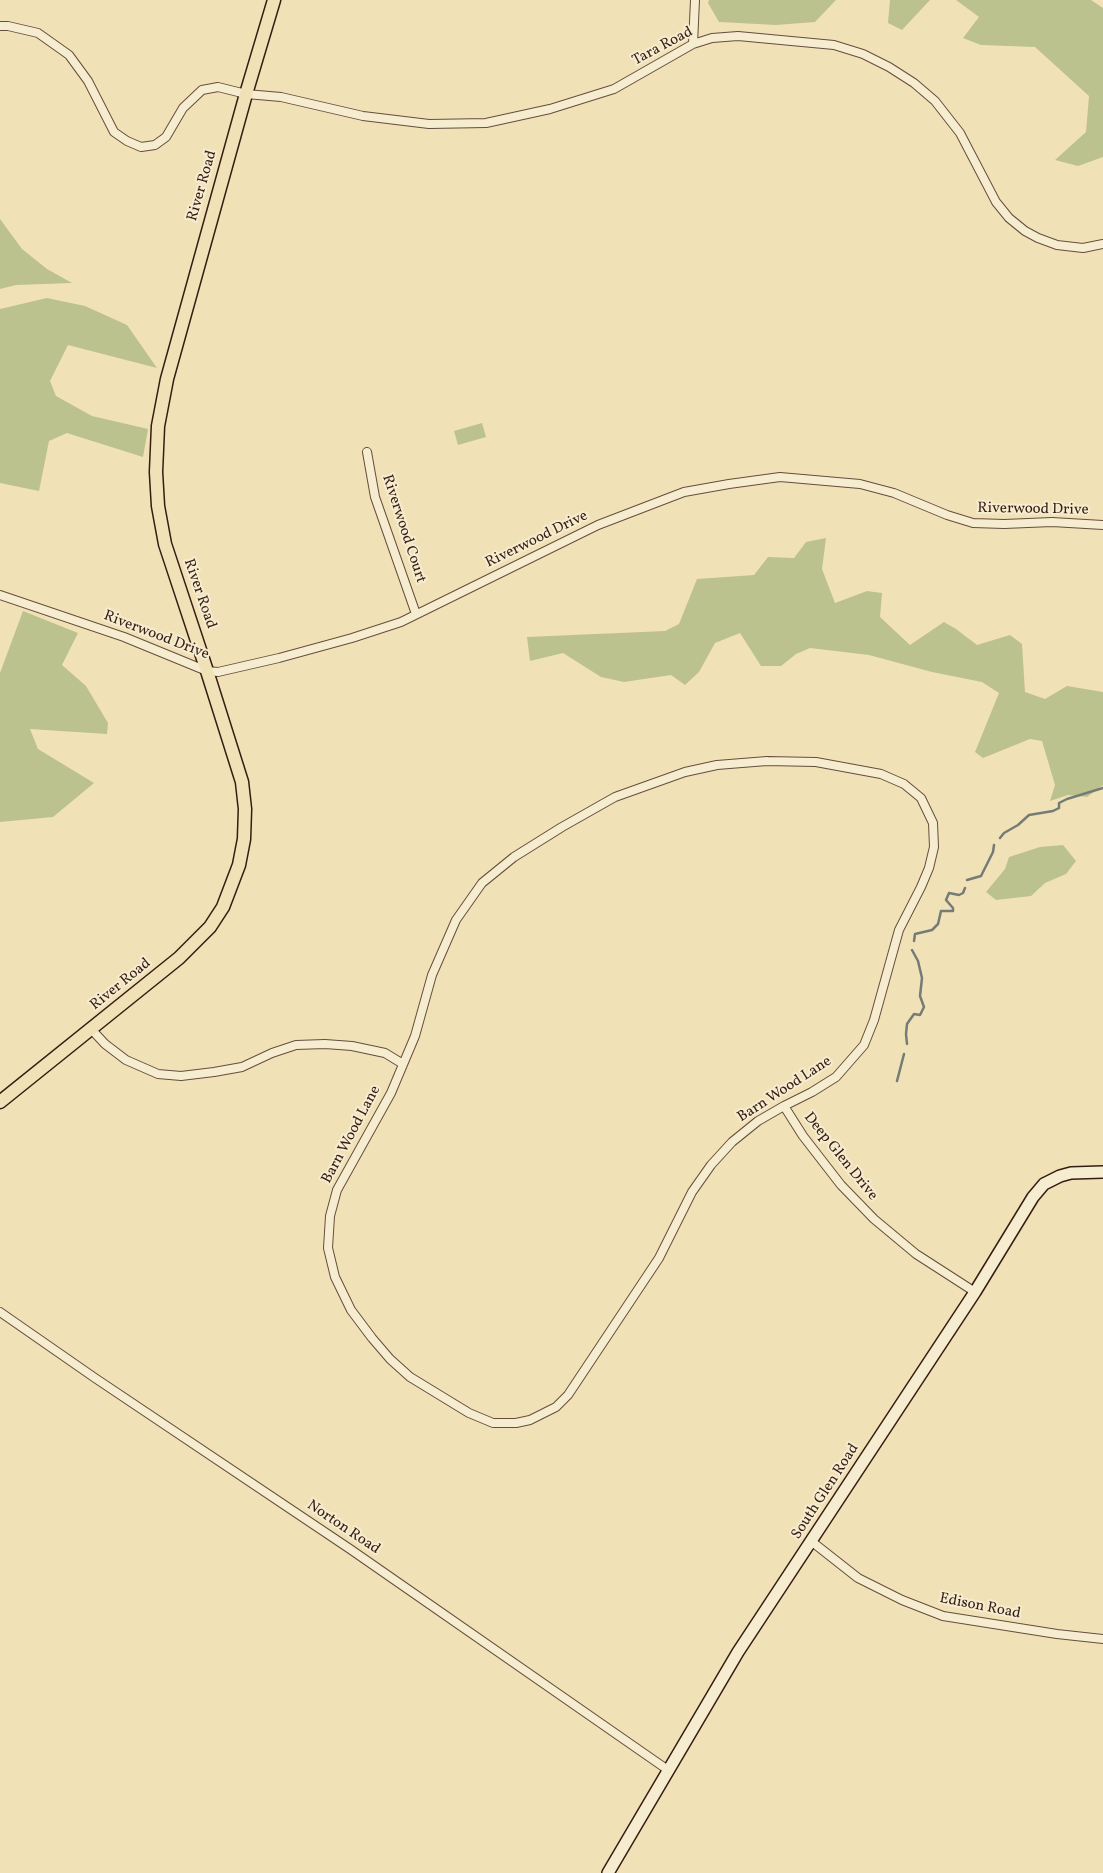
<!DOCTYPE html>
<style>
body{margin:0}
canvas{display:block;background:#f1e1b6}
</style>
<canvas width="1103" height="1873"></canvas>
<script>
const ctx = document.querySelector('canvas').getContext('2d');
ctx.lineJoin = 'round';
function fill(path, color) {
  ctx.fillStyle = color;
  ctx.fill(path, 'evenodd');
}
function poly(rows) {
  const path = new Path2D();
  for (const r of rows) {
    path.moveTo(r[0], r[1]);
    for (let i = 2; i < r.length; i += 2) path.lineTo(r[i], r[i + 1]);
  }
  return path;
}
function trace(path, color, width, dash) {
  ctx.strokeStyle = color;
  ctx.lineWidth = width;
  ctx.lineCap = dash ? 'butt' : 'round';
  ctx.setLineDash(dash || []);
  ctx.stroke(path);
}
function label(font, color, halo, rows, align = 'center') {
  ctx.font = font + ' Vollkorn,serif';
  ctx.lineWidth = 4;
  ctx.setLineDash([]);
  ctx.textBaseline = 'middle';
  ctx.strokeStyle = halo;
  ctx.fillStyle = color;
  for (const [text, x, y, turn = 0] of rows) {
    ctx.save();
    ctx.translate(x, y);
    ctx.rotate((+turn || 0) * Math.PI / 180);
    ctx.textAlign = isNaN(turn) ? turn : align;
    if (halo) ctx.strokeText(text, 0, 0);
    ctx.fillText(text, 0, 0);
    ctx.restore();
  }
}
const green = poly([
 [709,0,836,0,815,22,776,25,719,22,708,3],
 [890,0,930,0,902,30,888,23],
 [956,0,1091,0,1103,8,1103,157,1078,166,1055,160,1086,132,1089,96,1035,47,981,45,963,38,979,17],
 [0,219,22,249,47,269,72,283,16,285,0,289],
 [47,298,85,306,127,325,157,368,68,345,50,381,56,396,92,416,148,429,143,457,67,433,49,441,39,491,0,483,0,309],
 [482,423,486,437,458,445,454,431],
 [826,538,822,569,835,603,867,591,882,593,880,617,910,645,944,622,956,629,977,645,1010,635,1022,644,1025,692,1045,699,1067,686,1103,692,1103,785,1087,797,1068,795,1050,801,1055,785,1042,741,1030,739,983,758,975,752,999,693,982,682,932,672,869,655,810,648,796,654,781,666,761,666,740,633,715,643,699,672,685,685,671,675,624,682,601,677,563,653,530,661,527,637,665,631,679,624,697,579,754,575,768,557,794,558,806,542],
 [23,611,78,633,62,665,86,686,108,723,107,734,30,729,38,749,94,783,53,817,0,822,0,673],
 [1063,845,1076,861,1066,874,1045,883,1031,896,996,900,986,892,1005,869,1009,857,1040,847]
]);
const stream = poly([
 [1000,838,1004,833,1018,825,1029,815,1053,811,1059,808,1059,803,1067,799,1103,788],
 [967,880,981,876,993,852,994,845],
 [914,941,915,934,932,930,938,924,941,911,953,911,953,908,946,900,949,893,959,895,963,893,965,888],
 [907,1044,906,1034,907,1024,914,1014,920,1015,924,1007,920,996,922,978,918,961,912,950],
 [897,1081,904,1054]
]);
const minor = poly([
 [0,26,8,26,38,33,69,55,88,81,114,132,127,141,141,147,155,145,166,137,183,108,202,90,218,87,246,94,281,97,363,116,429,124,486,123,550,109,614,89,693,44,712,38,738,36,834,45,863,54,889,67,914,83,935,101,960,133,996,202,1009,218,1025,231,1038,238,1057,245,1083,248,1103,244],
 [693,44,695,0],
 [367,452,375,497,416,614],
 [0,595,124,637,207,671,218,672,279,658,352,638,401,622,598,525,684,492,729,484,780,477,860,484,894,493,947,515,973,523,1004,524,1052,522,1103,525],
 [767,761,816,762,881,774,904,784,921,798,933,823,934,847,929,868,921,887,899,930,874,1020,864,1045,836,1077,812,1092,784,1106,758,1121,732,1142,711,1165,692,1192,659,1258,568,1395,556,1407,530,1420,516,1423,493,1423,469,1413,410,1377,390,1359,372,1338,351,1310,335,1277,328,1248,330,1216,337,1190,391,1093,415,1036,432,975,456,920,482,883,514,857,562,827,615,797,685,772,717,765,767,761],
 [92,1030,105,1044,126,1060,158,1074,181,1076,214,1072,242,1067,272,1053,296,1045,325,1044,352,1046,385,1053,403,1064],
 [784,1106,803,1136,841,1185,874,1219,916,1254,975,1292],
 [0,1312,95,1378,350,1549,668,1770],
 [811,1541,858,1578,902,1600,943,1616,1057,1634,1103,1639]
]);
const secondary = poly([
 [608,1873,738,1652,975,1292,1033,1197,1044,1184,1060,1176,1071,1173,1103,1172]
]);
const primary = poly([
 [0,1102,179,958,210,927,223,907,239,865,244,839,245,809,242,782,207,671,165,544,158,506,156,472,158,426,167,379,246,94,274,0]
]);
const streetNames = [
 ["Tara Road",663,47,-28],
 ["River Road",203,186,-74],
 ["Riverwood Drive",1033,510,1],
 ["Riverwood Court",403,529,72],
 ["Riverwood Drive",537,540,-26],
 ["River Road",199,594,71],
 ["Riverwood Drive",156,636,21],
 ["River Road",121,985,-39],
 ["Barn Wood Lane",785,1090,-33],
 ["Barn Wood Lane",352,1135,-62],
 ["Deep Glen Drive",840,1157,51],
 ["South Glen Road",826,1492,-57],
 ["Norton Road",343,1528,34],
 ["Edison Road",980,1607,11]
];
fill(green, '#bcc28d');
trace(stream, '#757c76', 2.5);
trace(minor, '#654e3c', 10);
trace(secondary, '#361d13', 14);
trace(primary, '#361d13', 15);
trace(minor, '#f6ecd0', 8);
trace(secondary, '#f6ecd0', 11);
trace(primary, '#f1e1b6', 12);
label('15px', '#361d13', '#f6ecd0', streetNames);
</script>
